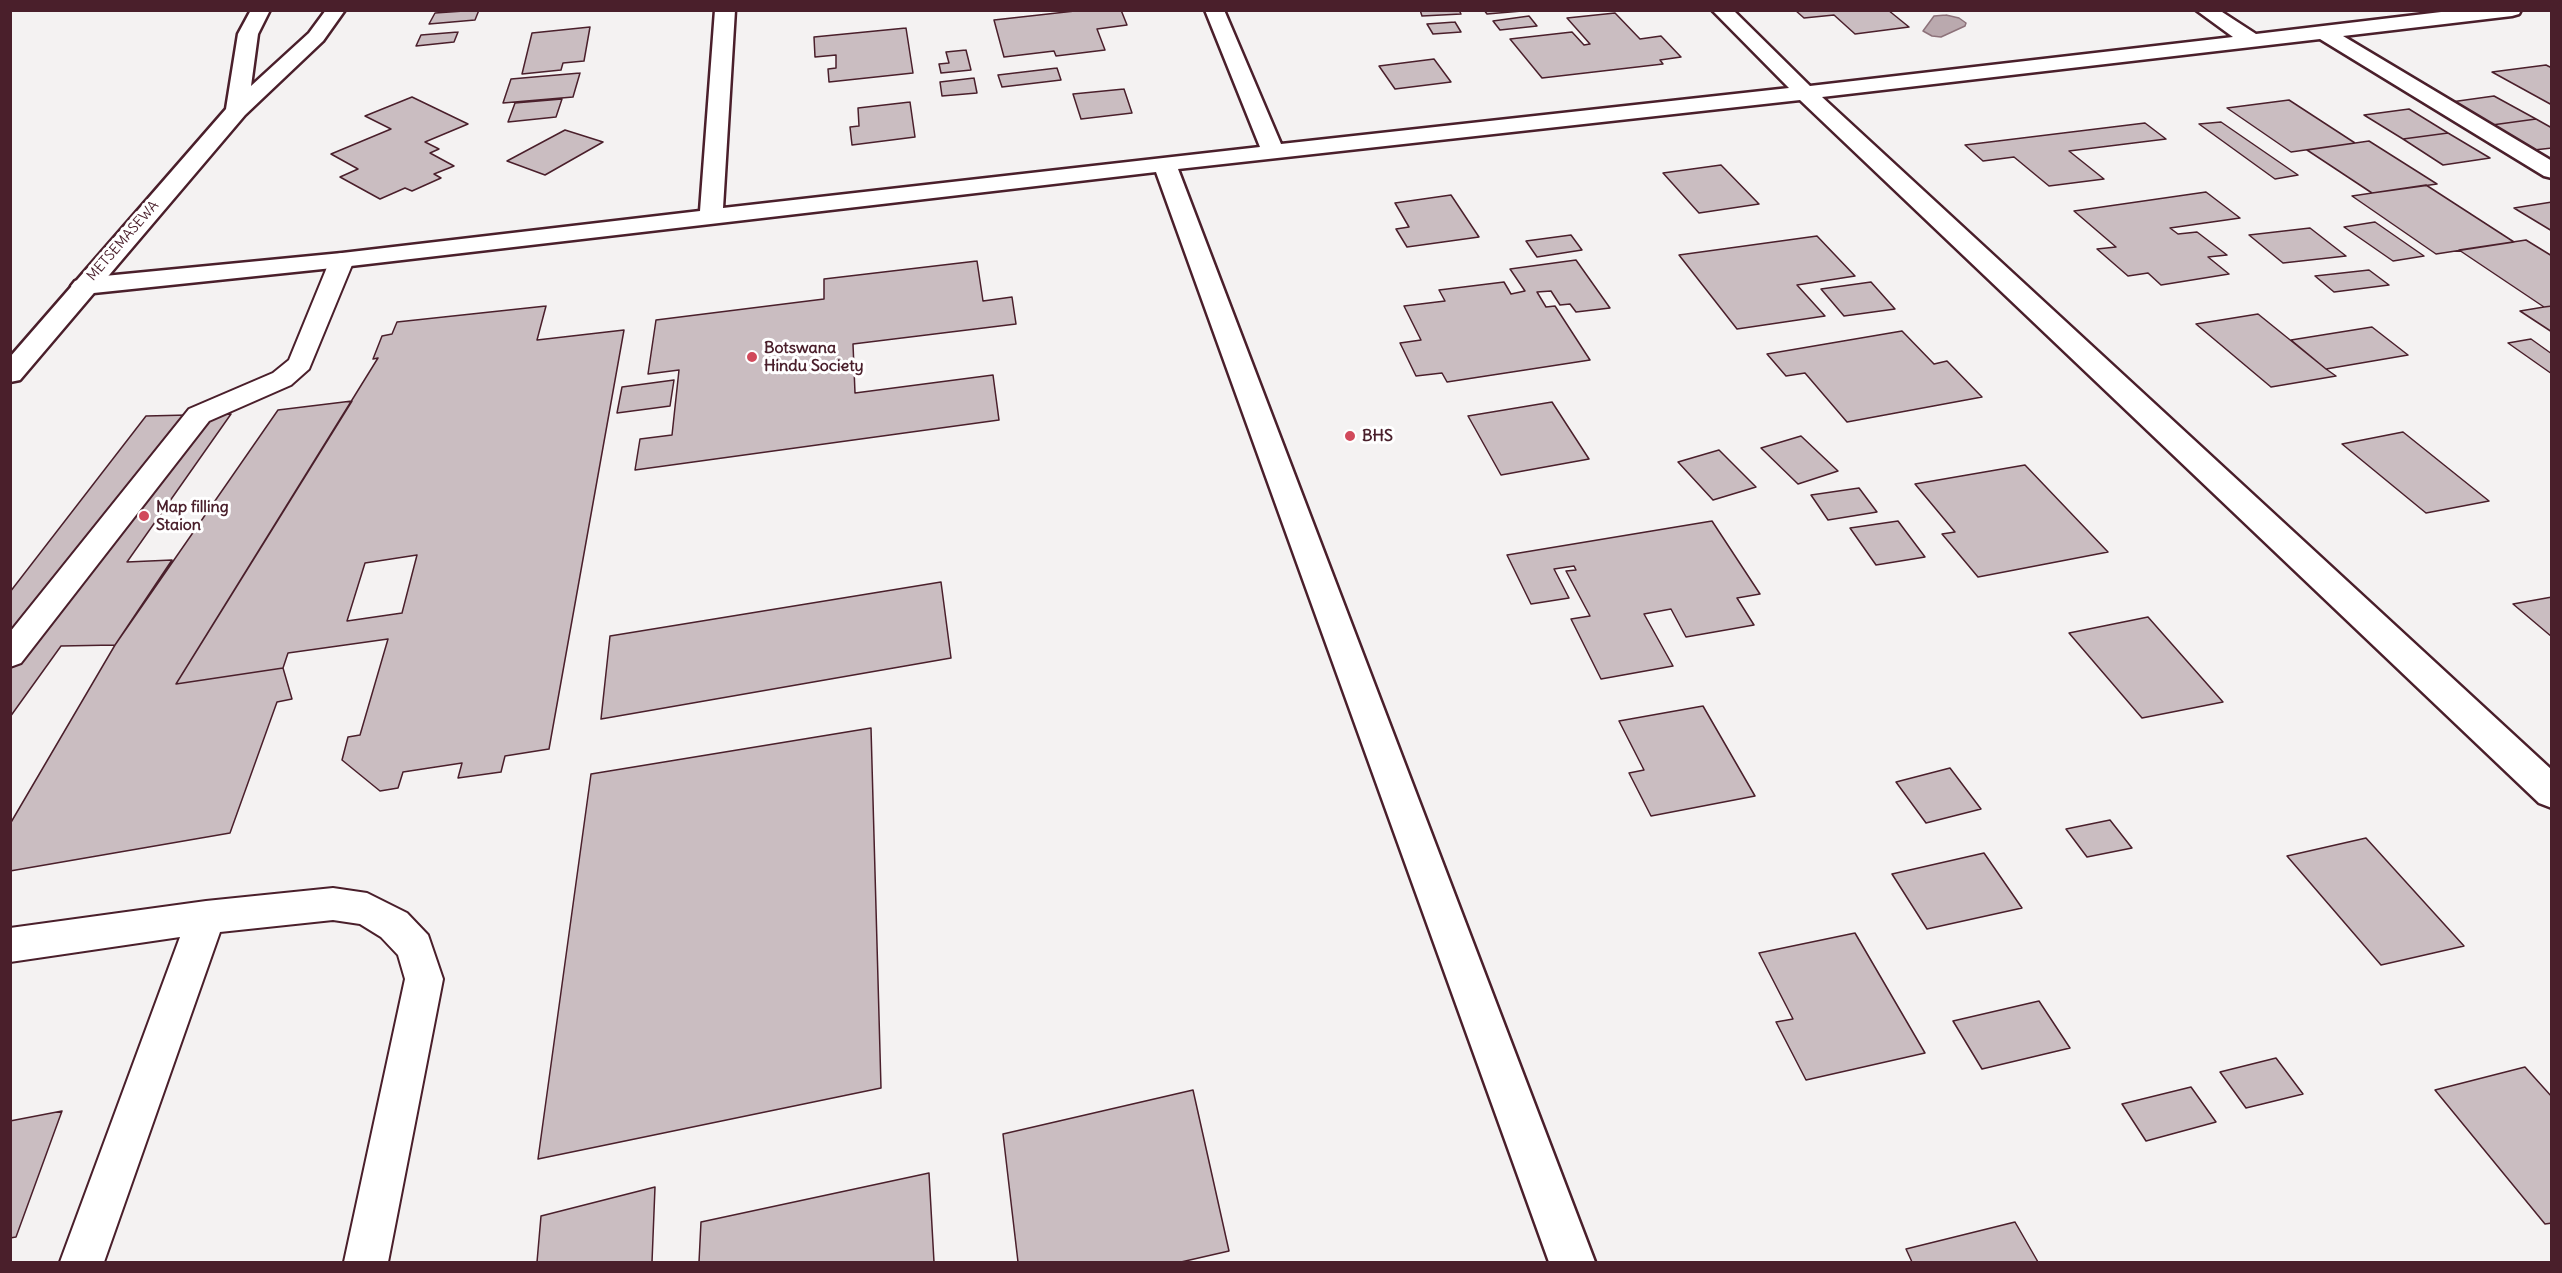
<!DOCTYPE html>
<style>
body{margin:0}
#map{position:relative;width:2562px;height:1273px;overflow:hidden;background:#f4f2f2;font-family:Delius,sans-serif}
canvas{display:block}
.frame{position:absolute;inset:0;border:12px solid #4a1f2b;pointer-events:none}
</style>
<div id="map">
<canvas width="2562" height="1273"></canvas>
<div class="frame"></div>
</div>
<script>
const ctx = document.querySelector('canvas').getContext('2d');
ctx.lineJoin = 'round';
function fill(path, color) {
  ctx.fillStyle = color;
  ctx.fill(path, 'evenodd');
}
function poly(rows) {
  const path = new Path2D();
  for (const r of rows) {
    path.moveTo(r[0], r[1]);
    for (let i = 2; i < r.length; i += 2) path.lineTo(r[i], r[i + 1]);
  }
  return path;
}
function trace(path, color, width, dash) {
  ctx.strokeStyle = color;
  ctx.lineWidth = width;
  ctx.lineCap = dash ? 'butt' : 'round';
  ctx.setLineDash(dash || []);
  ctx.stroke(path);
}
function label(font, color, halo, rows, align = 'center') {
  ctx.font = font + ' Delius,sans-serif';
  ctx.lineWidth = 6;
  ctx.setLineDash([]);
  ctx.textBaseline = 'middle';
  ctx.strokeStyle = halo;
  ctx.fillStyle = color;
  for (const [text, x, y, turn = 0] of rows) {
    ctx.save();
    ctx.translate(x, y);
    ctx.rotate((+turn || 0) * Math.PI / 180);
    ctx.textAlign = isNaN(turn) ? turn : align;
    if (halo) ctx.strokeText(text, 0, 0);
    ctx.fillText(text, 0, 0);
    ctx.restore();
  }
}
const water = poly([
 [1946,15,1959,18,1966,23,1965,26,1941,37,1932,36,1923,31,1934,16,1946,15]
]);
const building = poly([
 [479,10,475,20,429,24,435,13,479,10],
 [1084,10,1121,10,1127,25,1097,29,1105,50,1056,56,1054,51,1004,57,994,20,1084,10],
 [1420,10,1459,10,1461,14,1422,16,1420,10],
 [1484,10,1521,10,1522,11,1487,14,1484,10],
 [1795,10,1888,10,1909,27,1855,34,1834,15,1804,18,1795,10],
 [1615,13,1640,39,1661,36,1681,57,1660,60,1663,64,1542,78,1510,39,1572,32,1584,45,1590,44,1567,18,1615,13],
 [1529,16,1537,26,1500,30,1493,21,1529,16],
 [1455,22,1461,32,1433,34,1427,24,1455,22],
 [590,27,584,61,563,63,561,70,522,74,532,33,590,27],
 [906,28,913,73,829,82,828,69,836,68,836,55,815,57,814,37,906,28],
 [458,32,454,42,416,46,421,35,458,32],
 [966,50,971,70,941,73,939,64,949,63,946,52,966,50],
 [1434,59,1451,82,1395,89,1379,66,1434,59],
 [2546,65,2552,68,2552,105,2492,72,2546,65],
 [1057,68,1061,80,1002,87,998,75,1057,68],
 [580,73,573,97,503,103,511,79,580,73],
 [974,78,977,93,942,96,940,82,974,78],
 [1124,89,1132,113,1081,119,1073,94,1124,89],
 [2494,96,2536,119,2492,125,2451,102,2494,96],
 [412,97,468,124,425,142,439,149,430,153,454,166,434,174,441,178,412,191,405,188,380,199,340,177,358,169,331,154,391,129,365,116,412,97],
 [562,99,556,117,508,122,515,103,562,99],
 [2289,100,2355,143,2291,152,2227,108,2289,100],
 [910,102,915,137,852,145,850,127,859,126,858,108,910,102],
 [2409,109,2448,133,2403,139,2364,115,2409,109],
 [2536,119,2552,128,2552,148,2534,150,2492,125,2536,119],
 [2221,122,2298,175,2275,179,2199,124,2221,122],
 [2145,123,2166,139,2069,151,2104,179,2049,186,2014,157,1983,161,1965,145,2145,123],
 [565,130,603,142,545,175,507,161,565,130],
 [2448,133,2490,158,2443,165,2403,139,2448,133],
 [2369,141,2437,184,2372,193,2307,150,2369,141],
 [1721,165,1759,204,1699,213,1663,173,1721,165],
 [2426,185,2514,242,2436,254,2352,196,2426,185],
 [2206,192,2240,218,2170,228,2178,234,2197,232,2227,255,2208,257,2229,274,2161,285,2148,273,2128,276,2097,249,2116,247,2074,211,2206,192],
 [1451,195,1479,237,1407,247,1396,229,1409,227,1395,203,1451,195],
 [2552,202,2552,231,2514,208,2552,202],
 [2375,222,2424,256,2393,261,2344,227,2375,222],
 [2310,228,2346,256,2283,263,2249,235,2310,228],
 [1571,235,1582,250,1537,257,1526,241,1571,235],
 [1817,236,1855,276,1797,285,1825,316,1737,329,1679,255,1817,236],
 [2526,240,2552,256,2552,306,2544,307,2459,250,2526,240],
 [1576,260,1610,308,1576,312,1570,304,1560,305,1551,291,1537,292,1546,307,1555,306,1590,360,1447,382,1442,373,1416,376,1400,343,1421,340,1404,306,1445,301,1439,290,1504,282,1511,294,1525,291,1510,269,1576,260],
 [977,261,983,301,1012,297,1016,324,853,344,855,393,993,375,999,420,635,470,640,439,672,435,679,370,648,374,656,320,824,299,824,279,977,261],
 [2369,270,2389,285,2334,292,2315,276,2369,270],
 [1871,282,1895,309,1844,316,1821,289,1871,282],
 [546,306,537,340,624,330,549,749,505,756,501,772,458,778,462,763,403,772,398,788,380,791,342,760,348,737,360,735,388,639,288,653,283,668,176,684,378,358,373,359,382,336,392,334,397,322,546,306],
 [417,555,402,613,347,621,365,563,417,555],
 [2552,306,2552,332,2520,311,2544,307,2552,306],
 [2258,314,2326,369,2336,376,2271,387,2196,324,2258,314],
 [2372,327,2408,355,2326,369,2291,340,2372,327],
 [1902,331,1934,364,1947,361,1982,397,1847,422,1805,373,1786,376,1767,354,1902,331],
 [2531,339,2552,354,2552,374,2508,343,2531,339],
 [674,380,670,406,617,413,622,387,674,380],
 [352,401,176,684,283,668,292,699,277,702,230,833,10,871,10,824,115,645,278,410,352,401],
 [1552,402,1589,459,1501,475,1468,416,1552,402],
 [231,414,127,562,172,560,115,645,61,646,10,717,10,592,146,416,231,414],
 [2403,432,2489,501,2426,513,2342,444,2403,432],
 [1801,436,1838,471,1798,484,1761,448,1801,436],
 [1719,450,1756,487,1713,500,1678,462,1719,450],
 [2025,465,2108,552,1978,577,1942,534,1955,532,1915,484,2025,465],
 [1859,488,1877,512,1828,520,1811,495,1859,488],
 [1712,521,1760,594,1737,598,1754,625,1686,637,1671,609,1644,614,1673,666,1601,679,1571,619,1590,616,1566,571,1576,570,1574,566,1554,569,1569,598,1531,604,1507,555,1712,521],
 [1898,521,1925,557,1876,565,1850,528,1898,521],
 [941,582,951,658,601,719,610,636,941,582],
 [2552,597,2552,637,2513,604,2552,597],
 [2148,617,2223,702,2142,718,2069,633,2148,617],
 [1703,706,1755,796,1651,816,1629,773,1644,770,1619,721,1703,706],
 [871,728,881,1088,538,1159,591,774,871,728],
 [1950,768,1981,809,1926,823,1896,782,1950,768],
 [2110,820,2132,848,2087,857,2066,829,2110,820],
 [2366,838,2464,946,2381,965,2287,856,2366,838],
 [1984,853,2022,908,1927,929,1892,874,1984,853],
 [1855,933,1925,1053,1806,1080,1776,1022,1793,1019,1759,953,1855,933],
 [2039,1001,2070,1048,1982,1069,1953,1021,2039,1001],
 [2276,1058,2303,1094,2246,1108,2220,1072,2276,1058],
 [2525,1067,2552,1097,2552,1223,2545,1224,2435,1090,2525,1067],
 [2191,1087,2216,1122,2146,1141,2122,1104,2191,1087],
 [1193,1090,1229,1251,1181,1262,1018,1262,1003,1134,1193,1090],
 [62,1111,16,1237,10,1238,10,1121,62,1111],
 [929,1173,934,1262,699,1262,701,1222,929,1173],
 [655,1187,652,1262,537,1262,541,1216,655,1187],
 [2015,1222,2038,1262,1912,1262,1906,1249,2015,1222]
]);
const service = poly([
 [342,253,350,255,354,260,309,369,291,385,209,421,21,663,10,667,10,632,189,409,273,373,289,360,330,260,334,255,342,253],
 [333,888,367,893,407,913,428,935,443,979,388,1262,344,1262,405,979,398,955,381,937,360,924,333,920,220,932,104,1262,60,1262,180,937,10,962,10,928,206,901,333,888]
]);
const minor = poly([
 [715,10,735,10,723,208,1260,147,1205,10,1224,10,1281,144,1789,88,1712,10,1733,10,1810,86,2233,37,2196,10,2219,10,2256,34,2458,10,2521,10,2519,14,2512,16,2343,36,2552,161,2552,178,2544,176,2320,39,1822,97,2552,770,2552,808,2539,803,1800,100,1178,169,1595,1262,1549,1262,1156,172,342,267,84,294,75,291,71,286,75,281,84,278,342,253,700,211,715,10]
]);
const tertiary = poly([
 [251,10,270,10,258,34,251,86,309,33,326,10,345,10,323,41,245,115,20,380,10,382,10,357,226,109,238,34,251,10]
]);
const markers = [
 [752,357,6,"#d1495b"],
 [1350,436,6,"#d1495b"],
 [144,516,6,"#d1495b"]
];
const farStreetnames = [
 ["METSEMASEWA",123,241,-49]
];
const poiNames = [
 ["Botswana",764,348],
 ["Hindu Society",764,366],
 ["BHS",1362,436],
 ["Map filling",156,507],
 ["Staion",156,525]
];
fill(water, '#baa9ae');
trace(water, '#8d727a', 1.5);
fill(building, '#cabdc1');
trace(building, '#4a1f2b', 1.5);
trace(service, '#4a1f2b', 4);
trace(minor, '#4a1f2b', 5);
trace(tertiary, '#4a1f2b', 5);
fill(service, '#fff');
fill(minor, '#fff');
fill(tertiary, '#fff');
for (const [x, y, r, color] of markers) {
  const dot = new Path2D();
  dot.arc(x, y, r, 0, 2 * Math.PI);
  ctx.fillStyle = color;
  ctx.fill(dot);
  trace(dot, '#fff', 2);
}
label('14px', '#4a1f2b', '#fff', farStreetnames);
label('bold 16px', '#4a1f2b', '#fff', poiNames, 'left');
</script>
